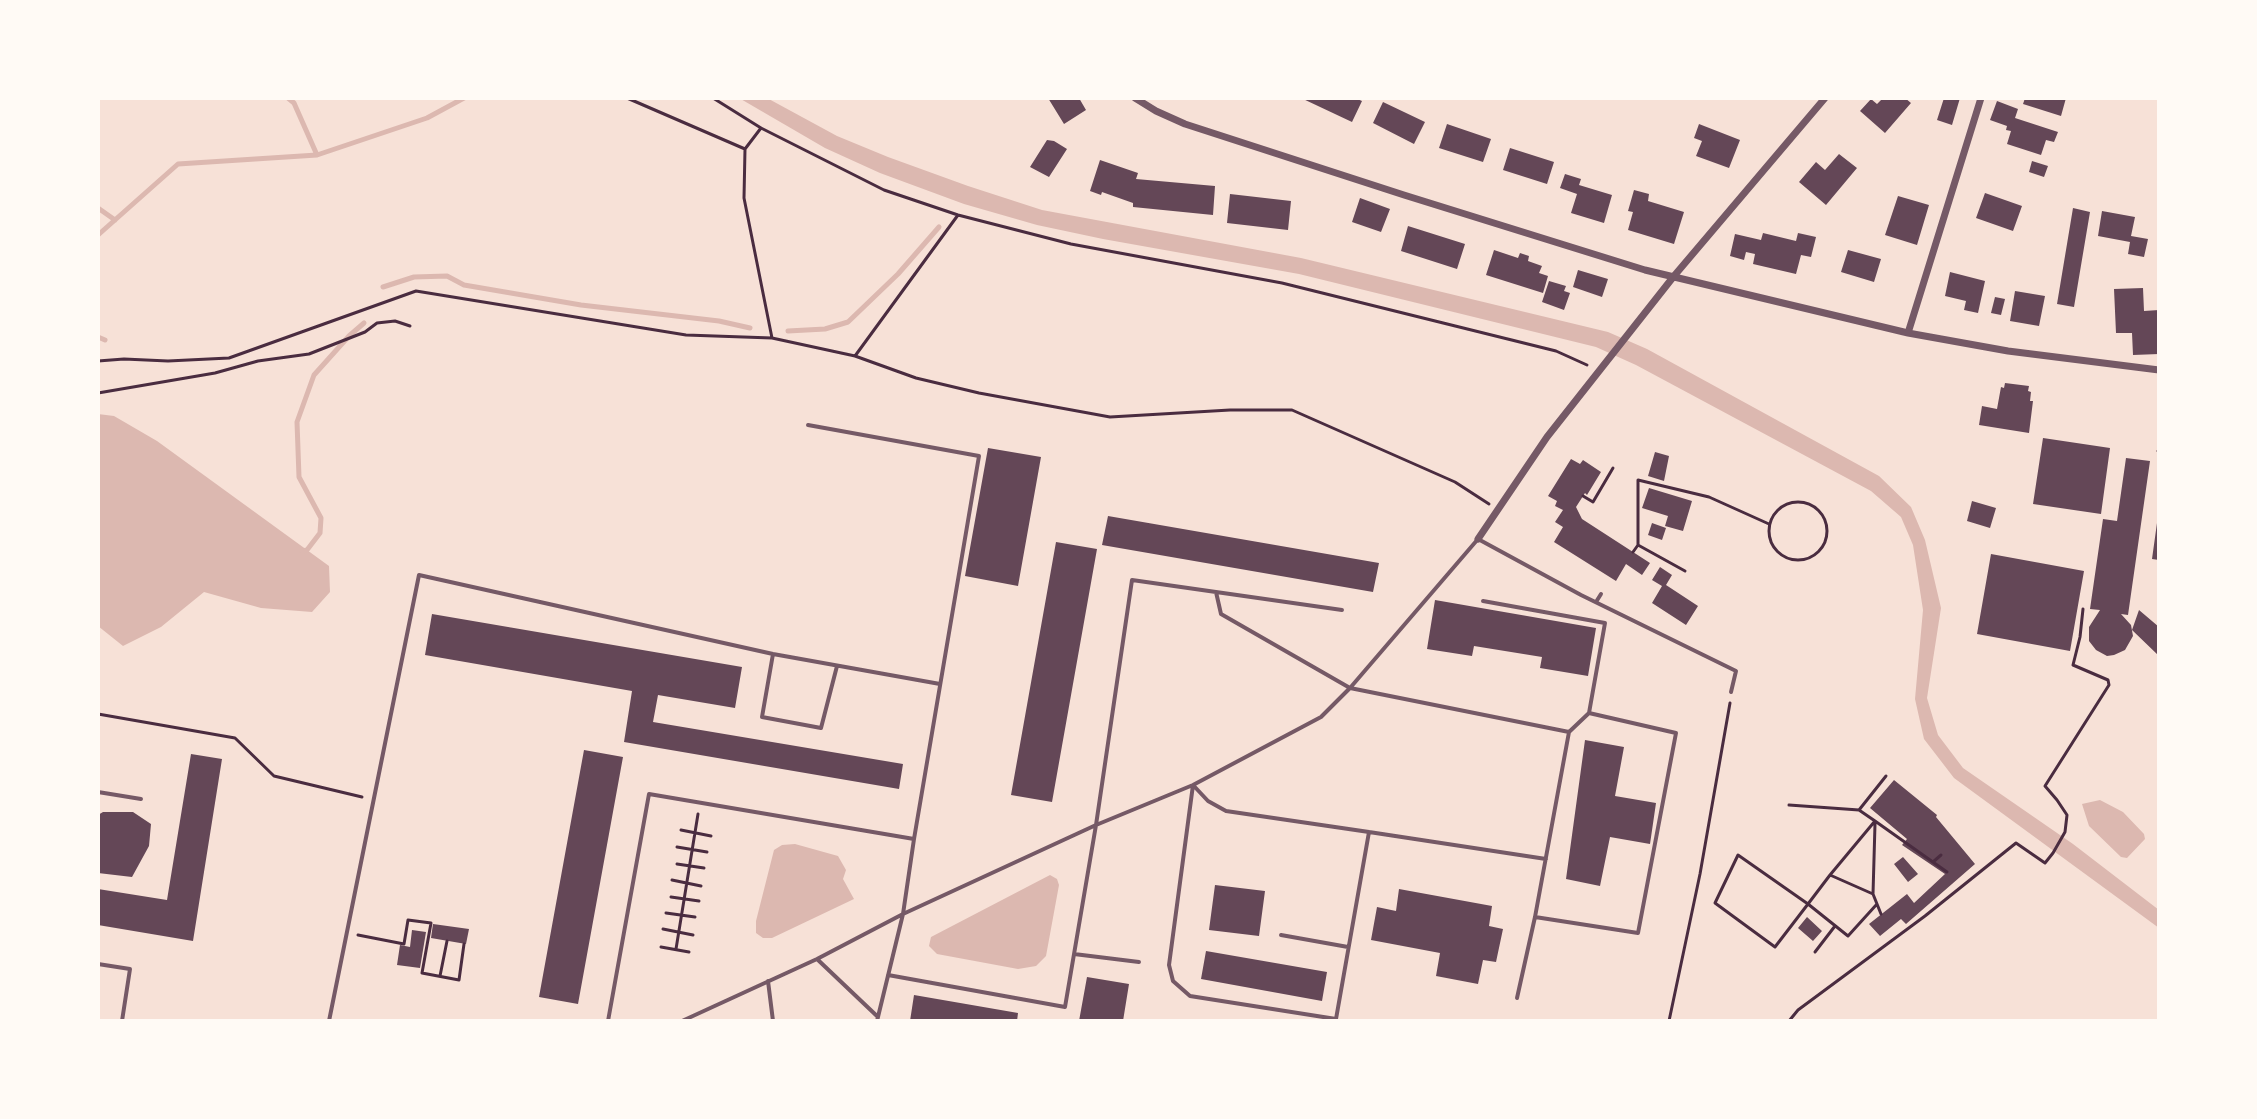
<!DOCTYPE html>
<style>
body{margin:0}
#map{position:relative;width:2257px;height:1119px;overflow:hidden;background:#f7e1d7;font-family:Mulish,sans-serif}
canvas{display:block}
.frame{position:absolute;inset:0;border:100px solid #fffaf5;pointer-events:none}
</style>
<div id="map">
<canvas width="2257" height="1119"></canvas>
<div class="frame"></div>
</div>
<script>
const ctx = document.querySelector('canvas').getContext('2d');
ctx.lineJoin = 'round';
function fill(path, color) {
  ctx.fillStyle = color;
  ctx.fill(path, 'evenodd');
}
function poly(rows) {
  const path = new Path2D();
  for (const r of rows) {
    if (r.length === 3) {
      path.moveTo(r[0] + r[2], r[1]);
      path.arc(r[0], r[1], r[2], 0, 2 * Math.PI);
      continue;
    }
    path.moveTo(r[0], r[1]);
    for (let i = 2; i < r.length; i += 2) path.lineTo(r[i], r[i + 1]);
  }
  return path;
}
function trace(path, color, width, dash) {
  ctx.strokeStyle = color;
  ctx.lineWidth = width;
  ctx.lineCap = dash ? 'butt' : 'round';
  ctx.setLineDash(dash || []);
  ctx.stroke(path);
}
const water = poly([
 [739,98,767,98,837,136,888,157,968,186,1042,210,1301,258,1608,332,1647,349,1879,476,1911,507,1925,540,1941,608,1927,698,1938,735,1963,768,2073,844,2159,910,2159,928,1954,778,1924,739,1915,699,1923,610,1913,545,1901,517,1871,491,1636,365,1596,347,1299,274,1103,239,1037,225,964,204,880,173,825,148],
 [98,414,114,416,157,441,329,566,330,592,312,612,261,608,204,592,161,627,123,646,98,626],
 [2100,800,2123,812,2144,834,2145,839,2127,858,2121,857,2089,826,2082,804],
 [795,844,838,856,846,870,843,879,854,899,772,938,763,938,756,933,756,921,774,850,782,845],
 [1050,875,1057,879,1059,885,1046,956,1036,966,1018,969,937,954,929,946,931,937]
]);
const stream = poly([
 [288,98,294,103,317,155],
 [98,208,115,220],
 [98,235,178,164,317,155,427,118,464,98],
 [383,287,414,277,447,276,464,285,581,305,719,321,750,328],
 [788,331,825,329,848,322,898,274,939,227],
 [98,337,105,340],
 [302,551,307,550,320,533,321,518,299,477,297,422,314,375,349,336,364,323]
]);
const building = poly([
 [1048,98,1079,98,1086,110,1064,124],
 [1301,98,1355,98,1362,101,1352,122],
 [1883,98,1905,98,1911,103,1885,133,1860,111,1871,99,1877,104],
 [1944,98,1960,98,1952,125,1937,120],
 [2025,98,2066,98,2061,116,2023,104],
 [1997,101,2018,109,2015,118,2058,132,2054,142,2046,140,2041,155,2007,144,2011,131,2006,130,2007,126,1990,120],
 [1383,102,1425,122,1414,144,1373,123],
 [1447,124,1491,139,1483,162,1439,148],
 [1699,124,1740,140,1729,168,1696,156,1702,141,1694,138],
 [1047,140,1054,141,1067,149,1049,177,1030,167],
 [1510,148,1554,162,1547,184,1503,170],
 [1839,154,1857,168,1826,205,1799,182,1816,162,1825,170],
 [1100,160,1138,173,1136,179,1215,186,1213,215,1133,207,1133,203,1102,192,1101,195,1090,191],
 [2032,161,2048,166,2044,177,2029,172],
 [1565,174,1581,179,1579,185,1612,195,1604,223,1571,213,1577,194,1560,188],
 [1634,190,1649,194,1648,201,1684,212,1674,244,1628,230,1633,212,1628,211],
 [1985,193,2022,206,2013,231,1976,218],
 [1230,194,1291,201,1288,230,1227,223],
 [1898,196,1929,205,1917,245,1885,235],
 [1360,198,1390,209,1381,232,1352,222],
 [2073,208,2090,212,2074,307,2057,304],
 [2102,211,2135,217,2131,236,2148,239,2144,257,2128,254,2130,242,2098,236],
 [1408,226,1465,244,1457,269,1401,251],
 [1763,233,1796,241,1798,233,1816,237,1811,257,1801,255,1796,274,1753,264,1755,254,1746,252,1744,260,1730,256,1735,234,1761,240],
 [1494,250,1518,258,1520,253,1529,256,1528,261,1542,266,1539,273,1548,276,1543,293,1486,275],
 [1848,250,1881,259,1874,282,1841,272],
 [1578,270,1608,279,1602,297,1573,287],
 [1950,272,1985,281,1978,313,1964,310,1966,301,1945,296],
 [1549,281,1566,286,1564,291,1570,293,1564,310,1542,302],
 [2143,288,2144,311,2159,310,2159,354,2133,355,2132,333,2116,333,2114,289],
 [2015,291,2045,296,2039,326,2010,321],
 [1995,297,2005,299,2001,315,1991,313],
 [2005,383,2029,386,2028,391,2031,392,2030,401,2033,401,2029,433,1979,425,1982,406,1997,409,2001,387,2004,388],
 [2043,438,2110,448,2101,514,2033,504],
 [988,448,1041,457,1018,586,965,576],
 [1655,452,1669,456,1664,481,1648,476],
 [2126,458,2150,461,2128,615,2121,614,2131,625,2133,636,2125,650,2114,655,2107,656,2096,650,2089,641,2089,627,2100,610,2090,609,2103,519,2117,521],
 [1571,459,1580,464,1583,460,1601,472,1587,495,1585,493,1576,507,1582,519,1650,563,1642,575,1626,564,1616,581,1554,542,1563,527,1555,522,1563,510,1555,506,1557,501,1548,496],
 [1649,488,1692,501,1683,531,1665,526,1668,516,1642,508],
 [1972,501,1996,508,1990,528,1967,521],
 [1108,516,1379,563,1373,592,1102,545],
 [1652,523,1666,528,1662,540,1648,535],
 [2157,523,2159,523,2159,560,2152,559],
 [1056,542,1097,549,1052,802,1011,795],
 [1991,554,2084,571,2070,651,1977,634],
 [1660,567,1672,575,1666,585,1698,606,1686,625,1652,603,1662,586,1652,580],
 [1435,600,1596,628,1588,676,1540,668,1542,657,1474,646,1472,656,1427,649],
 [2139,610,2159,627,2159,656,2132,630],
 [432,614,742,667,735,708,658,695,653,722,903,764,899,789,624,742,632,691,425,655],
 [1585,740,1624,747,1615,796,1656,803,1650,844,1610,837,1600,886,1566,879],
 [584,750,623,757,578,1004,539,997],
 [191,754,222,759,193,941,98,925,98,889,167,900],
 [1894,780,1937,815,1936,817,1975,864,1906,924,1901,919,1880,936,1869,924,1907,894,1914,903,1945,874,1902,845,1907,839,1870,808],
 [103,812,133,812,151,824,149,846,132,877,98,873,98,815],
 [1903,857,1918,874,1908,882,1894,864],
 [1215,885,1265,891,1259,936,1209,930],
 [1399,889,1492,906,1489,926,1503,929,1496,962,1483,960,1478,984,1436,976,1440,953,1371,940,1377,907,1396,911],
 [1807,917,1822,931,1813,941,1798,928],
 [433,924,469,929,466,944,431,938],
 [412,930,426,932,420,968,397,965,400,945,410,947],
 [1206,951,1327,972,1322,1001,1201,979],
 [1087,977,1129,984,1123,1021,1079,1021],
 [914,995,1018,1013,1017,1021,910,1021]
]);
const path = poly([
 [627,98,745,149,744,198,772,338],
 [713,98,761,128,884,190,958,215,1071,244,1282,283,1556,351,1587,365],
 [745,149,761,128],
 [855,356,958,215],
 [98,361,124,359,168,361,229,358,416,291,686,335,772,338,855,356,916,378,979,393,1110,417,1230,410,1292,410,1455,482,1489,504],
 [98,393,215,373,258,361,309,354,365,332,377,323,395,321,410,326],
 [2158,451,2159,452],
 [1583,496,1593,502,1613,468],
 [1798,531,29],
 [1633,552,1638,545],
 [1685,571,1638,545,1638,480,1709,497,1769,524],
 [98,714,235,738,274,776,362,797],
 [1789,805,1859,810,1875,821,1830,875,1808,904,1775,947,1715,903,1738,855,1808,904,1848,936,1877,904],
 [1859,810,1886,776],
 [1875,821,1947,872],
 [1875,824,1873,894,1881,914],
 [681,830,711,836],
 [677,847,707,852],
 [1933,862,1941,855],
 [677,864,704,868],
 [1830,875,1873,894],
 [672,880,701,886],
 [671,897,699,901],
 [666,913,695,917],
 [663,929,693,935],
 [358,935,404,944,408,920,431,923,422,973,459,980,464,944],
 [661,947,689,952],
 [676,949,698,814],
 [1815,952,1835,926],
 [440,976,447,941],
 [1669,1021,1700,874,1730,703],
 [1789,1021,1798,1010,1925,916,2016,843,2045,863,2053,853,2065,832,2067,815,2057,800,2045,786,2109,685,2108,680,2073,665,2080,637,2083,609]
]);
const service = poly([
 [808,425,979,456,914,839,903,914,877,1021],
 [1483,601,1605,623,1589,713],
 [1596,602,1601,594],
 [1342,610,1216,592,1221,614,1350,688,1569,732],
 [773,654,762,717,821,728,837,666],
 [98,792,141,799],
 [1369,832,1336,1019,1190,996,1173,981,1169,965,1193,785,1208,801,1226,811,1369,832,1546,859],
 [1281,935,1348,947],
 [1074,954,1139,962],
 [817,959,878,1017],
 [98,964,130,969,122,1021],
 [888,975,1065,1007,1096,825,1132,580,1216,592],
 [768,981,773,1021],
 [1517,998,1535,917,1569,732,1589,713,1676,733,1638,933,1535,917],
 [329,1021,419,575,773,654,940,684],
 [608,1021,649,794,914,839],
 [682,1021,817,959,903,914,1096,825,1193,785,1321,717,1350,688,1478,539,1581,595,1736,671,1731,692]
]);
const minor = poly([
 [1135,98,1156,111,1185,124,1404,195,1645,270,1908,333,2008,351,2159,370],
 [1908,333,1981,98],
 [1478,539,1547,437,1674,276,1825,98]
]);
fill(water, '#dcb8b0');
trace(stream, '#dcb8b0', 5);
fill(building, '#644757');
trace(path, '#4a2c40', 3);
trace(service, '#755966', 4);
trace(minor, '#755966', 7);
</script>
